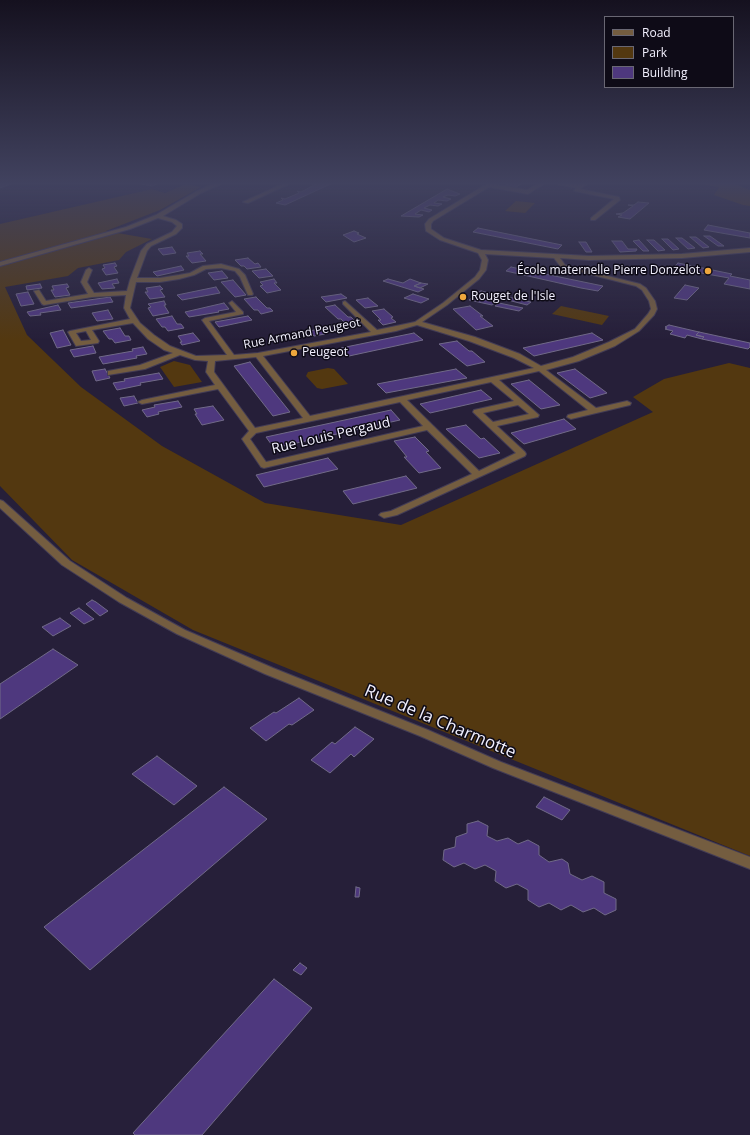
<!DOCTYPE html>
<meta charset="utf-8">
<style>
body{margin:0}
#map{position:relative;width:750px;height:1135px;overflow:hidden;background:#261f39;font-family:"Open Sans",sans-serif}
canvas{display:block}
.legend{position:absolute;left:604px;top:16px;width:130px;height:72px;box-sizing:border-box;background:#0e0b17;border:1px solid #696773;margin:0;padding:5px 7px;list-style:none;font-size:12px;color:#f2f0fe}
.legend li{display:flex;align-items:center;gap:8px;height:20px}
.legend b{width:20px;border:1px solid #696773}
</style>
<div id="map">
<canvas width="750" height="1135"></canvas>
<ul class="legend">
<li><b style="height:5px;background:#745d40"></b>Road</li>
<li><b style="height:11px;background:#533810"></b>Park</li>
<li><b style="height:11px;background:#4e387e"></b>Building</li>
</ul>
</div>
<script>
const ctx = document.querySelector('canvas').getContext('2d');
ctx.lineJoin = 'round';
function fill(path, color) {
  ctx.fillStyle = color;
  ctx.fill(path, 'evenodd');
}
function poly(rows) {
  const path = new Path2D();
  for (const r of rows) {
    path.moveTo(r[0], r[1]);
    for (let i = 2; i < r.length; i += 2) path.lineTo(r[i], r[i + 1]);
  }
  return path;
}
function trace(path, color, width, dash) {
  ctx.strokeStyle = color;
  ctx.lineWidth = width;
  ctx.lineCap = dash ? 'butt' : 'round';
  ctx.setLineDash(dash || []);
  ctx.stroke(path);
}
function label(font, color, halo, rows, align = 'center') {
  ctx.font = font + ' "Open Sans",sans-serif';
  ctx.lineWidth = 3;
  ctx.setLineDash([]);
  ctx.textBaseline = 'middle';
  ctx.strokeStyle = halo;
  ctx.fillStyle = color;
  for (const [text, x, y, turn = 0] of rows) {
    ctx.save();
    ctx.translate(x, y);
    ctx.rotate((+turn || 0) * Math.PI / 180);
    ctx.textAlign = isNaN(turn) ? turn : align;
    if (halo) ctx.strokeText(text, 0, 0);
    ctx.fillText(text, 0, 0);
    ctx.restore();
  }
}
const green = poly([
 [689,182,730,182,750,190,750,206,743,205,714,195,719,187],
 [186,184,201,187,160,210,106,231,152,239,126,252,119,260,78,268,68,276,5,287,27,335,81,387,162,446,265,503,401,525,653,412,633,397,664,379,729,363,750,368,750,856,193,630,72,560,0,486,0,224,152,189,165,193],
 [516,201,535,203,525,213,505,211],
 [561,306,609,316,602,325,552,314],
 [174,361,190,365,202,382,174,387,160,367],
 [328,368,334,369,348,384,322,389,317,388,306,376,308,372]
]);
const building = poly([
 [0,182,17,182,0,188,0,182],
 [129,182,152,182,159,183,152,186,129,182],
 [322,182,335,182,285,205,276,203,283,200,281,198,285,199,299,193,297,191,301,192,314,185,312,184,316,184,322,182],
 [506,182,510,183,524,182,513,189,503,187,508,184,504,183,506,182],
 [447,189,460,194,455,196,448,195,443,197,451,199,447,201,438,200,434,203,442,204,438,206,430,205,424,208,432,210,429,212,421,210,415,214,423,215,419,217,401,216,447,189],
 [638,202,649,203,630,219,618,217,622,215,616,214,623,213,633,206,628,205,634,205,638,202],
 [708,225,750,233,750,238,704,230,708,225],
 [478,228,562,245,558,249,473,232,478,228],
 [354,231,359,233,357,234,366,238,354,242,343,235,354,231],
 [704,236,710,236,724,246,718,246,704,236],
 [690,237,696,237,709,247,703,248,690,237],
 [676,238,682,238,695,248,688,249,676,238],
 [662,239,668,239,679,249,673,250,662,239],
 [639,240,649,251,643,251,633,241,639,240],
 [647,240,654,240,665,250,658,251,647,240],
 [612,241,622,241,628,249,637,249,636,251,620,252,612,241],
 [579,242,586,242,592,252,586,252,579,242],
 [172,247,176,253,163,255,158,249,172,247],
 [200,251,203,254,200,254,206,261,192,263,186,256,189,256,187,253,200,251],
 [248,258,255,264,258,263,261,267,247,269,244,266,241,266,235,260,248,258],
 [115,263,117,266,114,267,118,273,106,275,102,269,105,268,103,265,115,263],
 [678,263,732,274,730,276,750,280,750,289,724,284,729,278,673,268,678,263],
 [181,266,184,270,157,276,153,272,181,266],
 [511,267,603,286,598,291,581,288,506,271,511,267],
 [266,269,273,276,259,278,252,271,266,269],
 [222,271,228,278,214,280,208,273,222,271],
 [117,279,119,283,112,284,115,288,102,289,98,283,117,279],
 [274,279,277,283,274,283,281,290,267,293,260,286,263,285,260,282,274,279],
 [388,279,403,283,410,279,421,283,414,286,424,289,418,292,383,281,388,279],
 [233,280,246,295,235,297,221,282,233,280],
 [421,283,428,284,420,288,414,286,421,283],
 [40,284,42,288,27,290,26,286,40,284],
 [67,284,69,287,66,288,70,295,55,297,51,290,54,290,52,286,67,284],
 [685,285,699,288,687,300,674,298,685,285],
 [160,286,163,289,160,290,165,297,150,299,145,292,148,292,146,288,160,286],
 [216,287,220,293,182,300,177,295,216,287],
 [481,291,504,296,501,299,477,293,481,291],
 [28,292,34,304,21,306,16,294,28,292],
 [341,294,347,298,326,302,321,297,341,294],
 [413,294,429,299,421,303,404,298,413,294],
 [110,297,113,302,71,308,68,303,110,297],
 [256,297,267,308,270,308,273,311,261,314,258,310,254,310,244,299,256,297],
 [473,297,496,302,492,305,469,300,473,297],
 [508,297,531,302,527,305,504,299,508,297],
 [368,298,378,306,365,308,356,300,368,298],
 [164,301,166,305,164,305,169,313,153,316,148,308,151,307,148,304,164,301],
 [224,303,229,309,218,311,219,312,189,317,185,312,224,303],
 [499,303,523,308,519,311,495,306,499,303],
 [58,305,61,310,40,313,41,315,30,316,27,312,58,305],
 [335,305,348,317,351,317,357,323,347,325,341,319,338,319,325,307,335,305],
 [470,306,483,316,480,316,493,326,476,330,453,309,470,306],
 [384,309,393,317,391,318,396,322,383,325,378,320,381,320,372,311,384,309],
 [108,310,113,319,97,321,92,313,108,310],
 [172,316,177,324,181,324,184,328,168,331,165,327,162,327,156,319,172,316],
 [248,316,252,320,219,327,215,322,248,316],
 [339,324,344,329,323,332,325,334,314,336,310,331,339,324],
 [669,325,699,332,696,335,704,337,702,339,687,335,685,338,670,334,673,331,665,329,667,328,665,327,669,325],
 [120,328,125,336,129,336,131,340,115,343,112,339,109,339,103,331,120,328],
 [63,330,71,345,57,348,50,333,63,330],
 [699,332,750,343,750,347,748,349,702,339,704,337,696,335,699,332],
 [193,333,200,341,182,345,180,342,182,342,178,336,193,333],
 [414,333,423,340,349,356,341,348,414,333],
 [592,333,603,340,534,356,523,348,592,333],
 [457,341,469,351,472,351,485,362,467,366,439,344,457,341],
 [93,346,96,353,74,357,70,350,93,346],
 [143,347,147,354,136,356,137,358,103,364,99,357,133,351,132,349,143,347],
 [250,362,290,412,273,416,234,366,250,362],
 [105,369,110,378,96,381,92,371,105,369],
 [456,369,467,378,386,393,377,384,456,369],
 [575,369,607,393,590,398,557,373,575,369],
 [159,373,163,379,140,383,141,385,117,390,113,383,125,381,124,379,159,373],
 [529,380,560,405,541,409,511,384,529,380],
 [481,390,492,399,430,413,420,404,481,390],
 [134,396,138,403,124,406,120,398,134,396],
 [178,401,182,407,158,412,159,414,147,417,142,410,155,407,154,405,178,401],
 [213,406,224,420,202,425,195,414,197,414,194,409,213,406],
 [391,410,400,420,274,448,266,437,391,410],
 [564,419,576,429,524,444,511,433,564,419],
 [466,425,481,439,484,438,500,453,479,458,446,429,466,425],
 [415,437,429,451,426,452,441,468,419,473,404,457,407,457,394,441,415,437],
 [328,458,338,469,264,487,256,475,328,458],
 [406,476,417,488,353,504,343,491,406,476],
 [92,600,96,602,108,611,100,616,86,604,92,600],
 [79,608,94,619,84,624,70,613,79,608],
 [60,618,71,626,53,636,42,627,60,618],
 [53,649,78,665,0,719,0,684,53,649],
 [299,698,314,710,292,725,289,724,266,741,250,728,274,712,276,713,299,698],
 [355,727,374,739,354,757,351,754,330,773,311,760,332,742,335,744,355,727],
 [157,756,197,786,174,805,132,774,157,756],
 [224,787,267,819,90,970,44,927,224,787],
 [544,797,570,810,562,820,536,807,544,797],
 [478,821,488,826,487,836,497,841,508,838,518,844,528,840,539,846,539,855,549,862,562,859,568,863,570,874,582,880,592,876,604,882,604,893,616,899,616,910,605,915,594,908,583,912,571,905,561,910,549,903,539,907,528,900,528,890,517,884,506,888,495,881,496,871,485,865,475,869,464,863,454,867,443,860,444,850,455,847,456,837,467,833,467,824,478,821],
 [356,887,360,888,359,897,355,897,356,887],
 [300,963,307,968,301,975,293,970,300,963],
 [274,979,312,1008,202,1135,135,1135,133,1133,274,979]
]);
const minor = poly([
 [219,182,225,182,201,193,163,216,176,220,182,224,182,228,176,234,151,246,147,251,137,278,160,278,179,275,190,273,203,266,221,264,239,269,245,275,253,294,252,295,248,295,240,277,235,271,221,268,206,269,194,275,179,279,160,282,136,282,130,308,140,323,154,335,170,346,196,356,227,355,202,320,205,318,236,312,229,303,232,301,243,312,243,314,209,321,234,355,258,353,371,332,343,304,343,302,345,301,377,330,415,322,443,303,475,277,480,270,482,260,478,253,440,240,426,231,425,224,429,219,490,182,495,182,493,184,527,190,541,182,547,182,528,194,489,187,433,221,431,224,431,229,444,238,481,250,589,256,682,254,750,248,750,252,682,258,589,260,560,258,565,265,571,267,640,284,646,288,655,301,657,309,654,315,639,331,615,346,579,361,546,370,596,408,627,401,631,403,630,405,571,419,567,417,568,415,588,410,539,371,499,380,539,415,538,417,497,426,525,452,526,454,525,456,397,515,384,518,379,515,381,513,391,511,472,474,427,430,264,468,261,467,242,439,249,431,218,389,142,404,138,402,142,400,215,385,206,372,208,361,195,360,180,355,145,369,108,375,108,371,140,365,173,353,164,350,148,339,133,323,92,330,99,341,98,343,76,346,68,332,70,331,130,319,124,308,126,295,92,297,44,305,42,304,34,291,39,290,46,301,88,294,81,282,86,270,89,268,92,270,87,282,94,293,127,291,130,280,141,251,147,244,172,232,177,226,172,222,158,218,130,229,0,266,0,262,126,227,156,215,197,191,219,182],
 [485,254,554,258,561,267,636,286,642,290,649,301,651,309,648,314,635,329,609,342,573,357,541,366,520,354,475,337,422,322,447,305,479,279,486,270,488,260,485,254],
 [417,325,469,341,514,358,534,368,310,416,263,356,396,331,417,325],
 [86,331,91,340,81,341,76,333,86,331],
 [256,357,303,418,255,428,214,372,215,361,256,357],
 [491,382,514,401,474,410,473,412,516,453,479,471,407,400,491,382],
 [400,402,423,426,266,462,250,439,256,433,400,402],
 [518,405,529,414,493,422,483,413,518,405],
 [287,182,293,182,248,203,243,202,287,182],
 [549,182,558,182,579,185,584,182,589,182,580,189,619,197,620,200,595,220,591,220,591,218,614,199,574,191,576,188,549,182],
 [0,500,3,501,70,561,127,598,185,630,273,668,428,730,501,762,750,857,750,869,493,768,420,736,265,674,177,634,119,602,62,565,0,508,0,500]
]);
const markers = [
 [708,271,4,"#efa73d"],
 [463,297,4,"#efa73d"],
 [294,353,4,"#efa73d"]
];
const farPoinames = [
 ["École maternelle Pierre Donzelot",700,271,"right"],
 ["Rouget de l'Isle",471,297],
 ["Peugeot",302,353]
];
const farStreetnames = [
 ["Rue Armand Peugeot",302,334,-11]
];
const streetNames = [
 ["Rue Louis Pergaud",331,436,-13]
];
const nearStreetnames = [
 ["Rue de la Charmotte",440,722,23]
];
fill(green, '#533810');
fill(building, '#4e387e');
trace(building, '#716a88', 1);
trace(minor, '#433c55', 2);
fill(minor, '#745d40');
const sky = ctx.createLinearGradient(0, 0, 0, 340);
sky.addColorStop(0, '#15111f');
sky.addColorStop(0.54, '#41425f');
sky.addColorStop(1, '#41425f00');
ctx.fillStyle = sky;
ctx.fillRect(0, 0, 750, 340);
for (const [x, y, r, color] of markers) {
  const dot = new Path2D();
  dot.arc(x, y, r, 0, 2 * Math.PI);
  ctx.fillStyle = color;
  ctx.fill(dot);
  trace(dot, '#0e0b17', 1.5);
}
label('12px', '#f2f0fe', '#0e0b17', farPoinames, 'left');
label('12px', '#f2f0fe', '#0e0b17', farStreetnames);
label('14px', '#f2f0fe', '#0e0b17', streetNames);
label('17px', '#f2f0fe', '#0e0b17', nearStreetnames);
</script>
